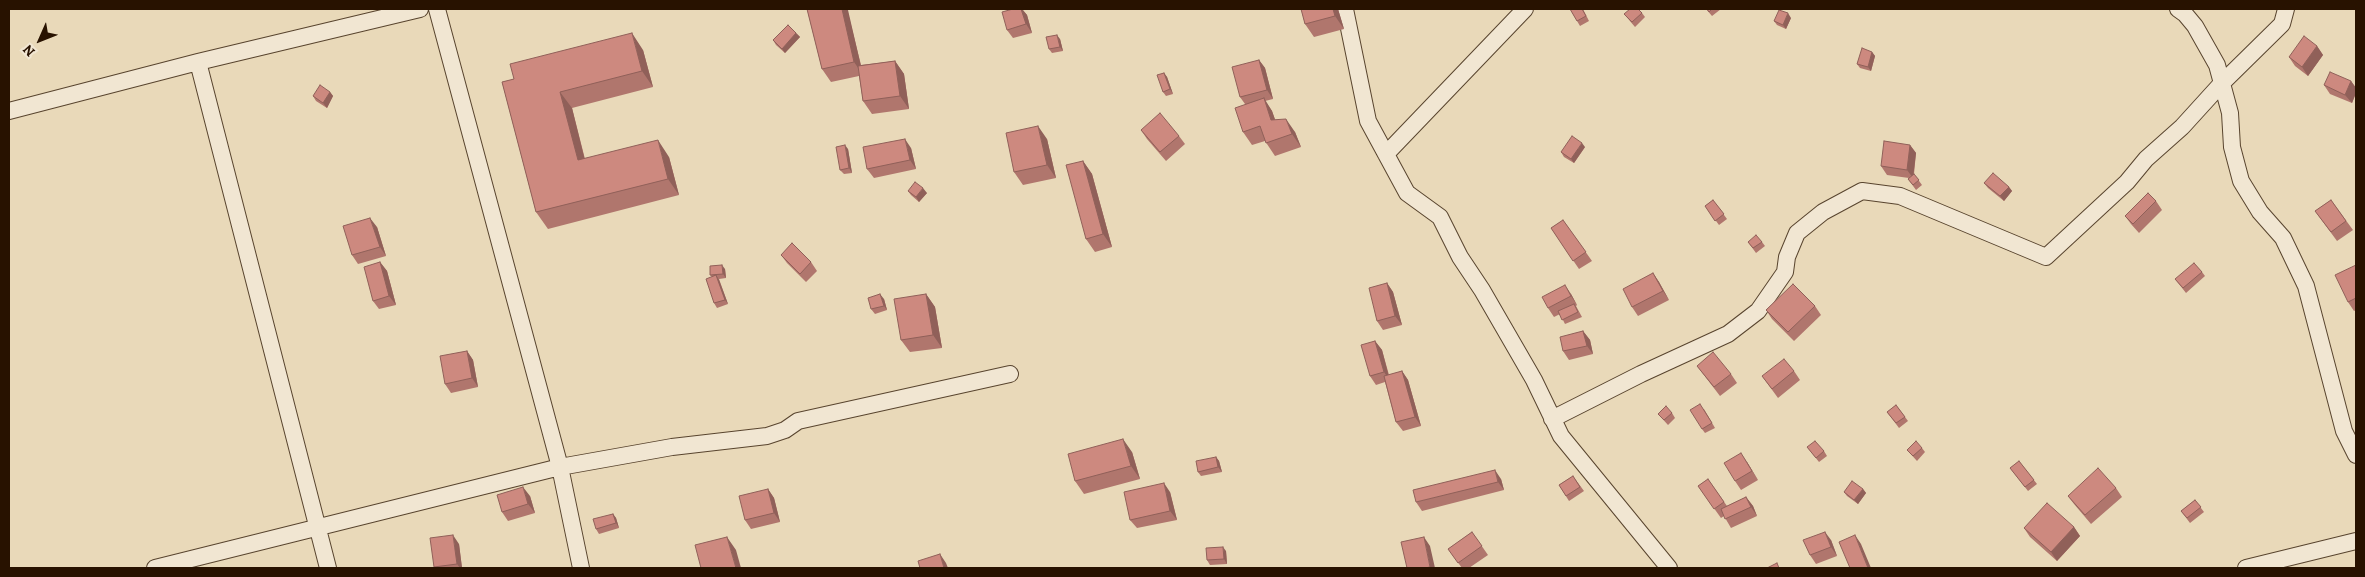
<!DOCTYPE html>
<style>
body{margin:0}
#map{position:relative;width:2365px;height:577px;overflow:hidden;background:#e9d9b9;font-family:Alegreya,serif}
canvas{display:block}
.frame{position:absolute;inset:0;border:10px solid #281200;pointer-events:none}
.north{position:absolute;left:15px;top:15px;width:50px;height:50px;-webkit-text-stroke:4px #f1e6d2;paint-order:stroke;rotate:226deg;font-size:14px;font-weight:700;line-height:20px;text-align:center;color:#281200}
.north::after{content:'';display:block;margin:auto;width:18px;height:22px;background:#281200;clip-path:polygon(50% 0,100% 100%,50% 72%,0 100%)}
</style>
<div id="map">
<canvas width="2365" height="577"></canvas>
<div class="frame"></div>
<div class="north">N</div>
</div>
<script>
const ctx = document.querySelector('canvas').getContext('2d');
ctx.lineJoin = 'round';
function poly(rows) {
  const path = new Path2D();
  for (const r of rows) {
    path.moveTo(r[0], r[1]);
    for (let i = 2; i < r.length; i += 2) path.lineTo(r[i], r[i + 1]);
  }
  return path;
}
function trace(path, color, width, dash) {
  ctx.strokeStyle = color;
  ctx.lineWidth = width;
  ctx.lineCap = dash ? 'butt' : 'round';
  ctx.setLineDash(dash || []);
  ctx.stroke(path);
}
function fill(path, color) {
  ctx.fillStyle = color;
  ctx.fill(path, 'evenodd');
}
const minor = poly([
 [437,9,560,467,581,568],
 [1345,9,1368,121,1407,193,1440,217,1460,257,1482,290,1534,380,1561,436,1669,568],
 [2178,9,2185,14,2195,26,2217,65,2230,113,2232,147,2241,181,2260,212,2283,238,2306,286,2344,431,2356,455],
 [198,62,328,568],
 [9,111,198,62,420,9],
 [1386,154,1525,9],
 [1552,419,1641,374,1728,334,1758,311,1785,272,1787,257,1797,233,1823,212,1862,191,1900,196,2046,257,2127,182,2146,159,2182,127,2222,83,2282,24,2286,9],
 [155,568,560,467,672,447,767,436,785,430,798,421,1010,374],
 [2246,568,2356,541]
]);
const wall = poly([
 [807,9,847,9,861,65,895,61,904,74,909,109,872,114,863,101,859,76,831,82,822,69],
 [1013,9,1022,9,1027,15,1032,33,1013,38,1007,30],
 [1301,9,1338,9,1344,29,1314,37,1305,24],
 [1570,9,1583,9,1589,21,1580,26],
 [1706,9,1721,9,1712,16],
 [1642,13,1645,17,1635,27,1624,14],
 [1791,18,1786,29,1777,25,1774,21],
 [796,33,800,37,785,53,776,45,773,40],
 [1060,39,1063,51,1052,53,1049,49],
 [2317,46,2323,55,2308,76,2295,66,2289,57],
 [643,50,653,87,572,108,585,159,669,157,679,195,548,229,536,212,502,82],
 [1872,52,1875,56,1871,71,1860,68,1857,64],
 [1259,60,1265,68,1273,99,1265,101,1272,111,1275,120,1295,132,1301,147,1275,156,1265,141,1252,145,1243,132,1245,104,1240,97],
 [1164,73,1167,77,1173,94,1166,96,1163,92],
 [2351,81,2356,88,2356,93,2352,103,2330,94,2324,85],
 [330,92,333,96,327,108,316,101,313,96],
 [1141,130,1179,136,1185,144,1166,161,1147,139],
 [1047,139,1056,178,1023,185,1014,172],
 [1910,145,1916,153,1914,174,1922,185,1916,190,1908,179,1909,178,1887,175,1881,166],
 [1585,147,1574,163,1564,157,1561,152],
 [911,148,916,169,874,178,867,169],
 [848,149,852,173,844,174,840,170],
 [1083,161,1092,174,1112,247,1095,252,1086,239],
 [1984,183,2009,187,2012,191,2004,201,1988,188],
 [908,191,927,193,919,202,911,195],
 [1713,200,1727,219,1719,225,1705,206],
 [2331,200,2353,230,2337,241,2315,211],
 [2156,201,2162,210,2139,233,2131,224,2125,216],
 [1563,220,1592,261,1579,269,1551,228],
 [377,227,386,256,358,264,352,255],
 [1748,242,1762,242,1765,246,1756,253],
 [781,255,811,262,817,271,806,282,787,263],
 [380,262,387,271,396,305,379,309,373,301],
 [2356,265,2356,310,2354,311,2348,302],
 [725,269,726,278,719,279,728,304,717,308,714,303,712,277,710,275],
 [2202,272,2205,276,2186,293,2175,279],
 [1653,273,1659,282,1669,300,1638,316,1632,307],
 [1387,283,1393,292,1402,325,1383,330,1377,321],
 [926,294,935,307,942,348,910,352,901,340],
 [1571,294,1577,305,1576,306,1582,317,1565,324,1560,314,1554,317,1548,308],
 [884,299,887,310,875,314,871,309],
 [1815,306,1821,315,1794,341,1772,319,1766,310],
 [1583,331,1590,340,1593,354,1569,360,1563,351],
 [1375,341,1382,350,1389,375,1402,371,1408,380,1421,426,1403,431,1396,422,1385,382,1376,385,1370,376],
 [467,351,473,360,478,387,451,393,445,384],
 [1697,366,1731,374,1737,383,1720,396],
 [1794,371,1800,380,1778,398,1762,376],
 [1896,405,1908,421,1899,428,1887,412],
 [1704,409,1715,428,1705,433,1702,429],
 [1672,413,1675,418,1668,425,1658,414],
 [1807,447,1824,451,1827,456,1819,462],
 [1922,448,1925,452,1917,461,1907,450],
 [1132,452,1140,479,1084,494,1075,481],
 [1216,457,1219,461,1222,472,1201,476,1198,472],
 [2019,461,2037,484,2028,491,2010,468],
 [1747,462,1758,480,1741,490,1735,481],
 [1573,476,1584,491,1569,501,1559,485],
 [1501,479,1504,490,1422,511,1416,502],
 [1708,479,1727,506,1746,497,1753,506,1757,516,1731,528,1724,516,1721,518,1698,486],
 [2116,488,2122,497,2091,524,2074,504,2068,496],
 [768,489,774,498,780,522,751,529,745,520],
 [1863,489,1866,493,1858,504,1847,496,1844,492],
 [1170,492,1177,520,1137,528,1130,520],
 [530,496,535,513,508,521,502,512],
 [2195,500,2204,512,2190,523,2181,511],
 [613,514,616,518,619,528,599,534,596,529],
 [2074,527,2080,536,2057,561,2030,537,2024,528],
 [1472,532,1488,555,1469,568,1462,568,1448,549],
 [1831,540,1837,556,1816,564,1810,555],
 [459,544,462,568,435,568,434,567],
 [1226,551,1227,564,1210,565,1207,560]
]);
const shadedWall = poly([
 [842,9,847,9,848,10,863,75,854,62],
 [1021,9,1022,9,1027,15,1032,33,1026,24],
 [1333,9,1338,9,1344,29,1335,16],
 [1788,13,1791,18,1786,29,1783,25],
 [632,33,643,50,653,87,642,71],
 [796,33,800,37,785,53,782,49],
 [1057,35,1060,39,1063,51,1060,47],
 [2317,46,2323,55,2308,76,2302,67],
 [1872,52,1875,56,1871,71,1868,67],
 [1259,60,1265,68,1273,99,1267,90],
 [895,61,904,74,909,109,900,96],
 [1164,73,1167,77,1173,94,1170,89],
 [2351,81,2356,88,2356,93,2352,103,2345,95],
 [330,92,333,96,327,108,323,103],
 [560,92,572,108,589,177,578,160],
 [1264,98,1272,111,1280,133,1271,120],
 [1286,119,1295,132,1301,147,1292,134],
 [1038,126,1047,139,1056,178,1047,165],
 [905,139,911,148,916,169,910,160],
 [658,140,669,157,679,195,668,179],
 [1582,143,1585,147,1574,163,1571,159],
 [845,145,848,149,852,173,849,168],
 [1910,145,1916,153,1913,178,1907,170],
 [1083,161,1092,174,1112,247,1103,234],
 [2009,187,2012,191,2004,201,2000,196],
 [923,188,927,193,919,202,916,197],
 [370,218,377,227,386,256,380,247],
 [380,262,387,271,396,305,389,296],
 [722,265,725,269,726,278,723,274],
 [1653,273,1659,282,1669,300,1663,291],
 [716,275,719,280,728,304,725,300],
 [1387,283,1393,292,1402,325,1395,316],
 [1565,285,1571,294,1577,305,1571,296],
 [880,294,884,299,887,310,884,306],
 [926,294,935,307,942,348,933,335],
 [1583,331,1590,340,1593,354,1587,346],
 [1375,341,1382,350,1390,381,1384,372],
 [467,351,473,360,478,387,472,378],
 [1402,371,1408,380,1421,426,1415,417],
 [1123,439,1132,452,1140,479,1131,466],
 [1741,453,1747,462,1758,480,1752,471],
 [1216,457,1219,461,1222,472,1218,467],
 [1495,470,1501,479,1504,490,1498,482],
 [1164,483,1170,492,1177,520,1170,511],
 [523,487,530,496,535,513,528,504],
 [768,489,774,498,780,522,774,513],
 [1863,489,1866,493,1858,504,1854,500],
 [1746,497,1753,506,1757,516,1751,507],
 [613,514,616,518,619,528,616,523],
 [2074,527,2080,536,2057,561,2051,552],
 [1825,532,1831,540,1837,556,1831,547],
 [453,535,459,544,462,568,460,568,457,564],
 [1855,535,1861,544,1871,568,1868,568],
 [727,537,736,550,741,568,736,568],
 [1424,537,1430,546,1435,568,1431,568,1430,567],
 [1223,547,1226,551,1227,564,1224,559],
 [940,554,946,563,948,568,944,568]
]);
const building = poly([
 [807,9,842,9,854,62,822,69,807,9],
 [1013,9,1021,9,1026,24,1007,30,1002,12,1013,9],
 [1301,9,1333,9,1335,16,1305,24,1301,9],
 [1570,9,1582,9,1586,16,1577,21,1570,9],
 [1630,9,1638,9,1642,13,1632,22,1624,14,1630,9],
 [1707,9,1712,9,1709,12,1707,9],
 [1779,10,1788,13,1783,25,1774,21,1779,10],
 [788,25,796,33,782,49,773,40,788,25],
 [632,33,642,71,560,92,578,160,658,140,668,179,536,212,502,82,514,79,510,64,632,33],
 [1057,35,1060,47,1049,49,1046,37,1057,35],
 [2304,36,2317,46,2302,67,2289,57,2304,36],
 [1862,48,1872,52,1868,67,1857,64,1862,48],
 [1259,60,1267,90,1240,97,1232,67,1259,60],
 [895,61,900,96,863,101,858,66,895,61],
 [2330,72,2351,81,2345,95,2324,85,2330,72],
 [1164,73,1170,89,1163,92,1157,75,1164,73],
 [320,85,330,92,323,103,313,96,320,85],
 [1264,98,1271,120,1286,119,1292,134,1266,143,1260,126,1243,132,1235,108,1264,98],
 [1160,113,1179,136,1160,152,1141,130,1160,113],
 [1038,126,1047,165,1014,172,1006,133,1038,126],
 [1572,136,1582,143,1571,159,1561,152,1572,136],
 [905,139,910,160,867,169,863,147,905,139],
 [1884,141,1910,145,1907,170,1881,166,1884,141],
 [845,145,849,168,840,170,836,147,845,145],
 [1083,161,1103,234,1086,239,1066,165,1083,161],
 [1993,173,2009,187,2000,196,1984,183,1993,173],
 [1914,174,1919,180,1913,185,1908,179,1914,174],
 [915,182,923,188,916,197,908,191,915,182],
 [2148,193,2156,201,2133,224,2125,216,2148,193],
 [1713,200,1724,214,1715,221,1705,206,1713,200],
 [2331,200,2346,221,2331,232,2315,211,2331,200],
 [370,218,380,247,352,255,343,226,370,218],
 [1563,220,1586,252,1573,261,1551,228,1563,220],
 [1756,235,1762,242,1753,248,1748,242,1756,235],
 [792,243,811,262,800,274,781,255,792,243],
 [380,262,389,296,373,301,364,267,380,262],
 [2194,263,2202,272,2183,288,2175,279,2194,263],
 [722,265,723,274,710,275,710,266,722,265],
 [2356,265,2356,298,2348,302,2335,275,2356,265],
 [1653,273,1663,291,1632,307,1623,289,1653,273],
 [716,275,725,300,714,303,706,279,716,275],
 [1387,283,1395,316,1377,321,1369,288,1387,283],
 [1793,284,1815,306,1788,332,1766,310,1793,284],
 [1565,285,1571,296,1548,308,1542,297,1565,285],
 [880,294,884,306,871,309,868,298,880,294],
 [926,294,933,335,901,340,894,299,926,294],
 [1574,304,1578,312,1562,320,1558,311,1574,304],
 [1583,331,1587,346,1563,351,1560,337,1583,331],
 [1375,341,1384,372,1370,376,1361,345,1375,341],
 [467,351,472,378,445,384,440,356,467,351],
 [1713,352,1731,374,1714,387,1697,366,1713,352],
 [1784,359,1794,371,1772,389,1762,376,1784,359],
 [1402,371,1415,417,1396,422,1384,376,1402,371],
 [1700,404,1712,423,1702,429,1690,410,1700,404],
 [1896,405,1905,417,1896,423,1887,412,1896,405],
 [1666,406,1672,413,1664,420,1658,414,1666,406],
 [1123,439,1131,466,1075,481,1068,454,1123,439],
 [1815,441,1824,451,1816,458,1807,447,1815,441],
 [1916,441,1922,448,1913,456,1907,450,1916,441],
 [1741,453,1752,471,1735,481,1724,463,1741,453],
 [1216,457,1218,467,1198,472,1196,461,1216,457],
 [2019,461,2034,480,2025,487,2010,468,2019,461],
 [2098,468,2116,488,2085,515,2068,496,2098,468],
 [1495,470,1498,482,1416,502,1413,490,1495,470],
 [1573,476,1580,487,1566,496,1559,485,1573,476],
 [1708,479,1724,502,1714,509,1698,486,1708,479],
 [1852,481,1863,489,1854,500,1844,492,1852,481],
 [1164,483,1170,511,1130,520,1124,492,1164,483],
 [523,487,528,504,502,512,497,495,523,487],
 [768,489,774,513,745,520,739,496,768,489],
 [1746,497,1751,507,1725,519,1721,509,1746,497],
 [2195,500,2201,507,2187,518,2181,511,2195,500],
 [2047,503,2074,527,2051,552,2024,528,2047,503],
 [613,514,616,523,596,529,593,519,613,514],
 [1472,532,1482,546,1458,563,1448,549,1472,532],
 [1825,532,1831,547,1810,555,1803,540,1825,532],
 [453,535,457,564,434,567,430,538,453,535],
 [1855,535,1868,568,1850,568,1839,542,1855,535],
 [727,537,736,568,701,568,695,545,727,537],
 [1424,537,1430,567,1425,568,1407,568,1401,542,1424,537],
 [1223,547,1224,559,1207,560,1206,548,1223,547],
 [940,554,944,568,920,568,918,561,940,554],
 [1777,563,1779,568,1767,568,1777,563]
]);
trace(minor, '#58442e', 18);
trace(minor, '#f1e6d2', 16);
fill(wall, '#b0766d');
fill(shadedWall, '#906059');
fill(building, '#cd897f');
trace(building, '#906059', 1);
</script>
